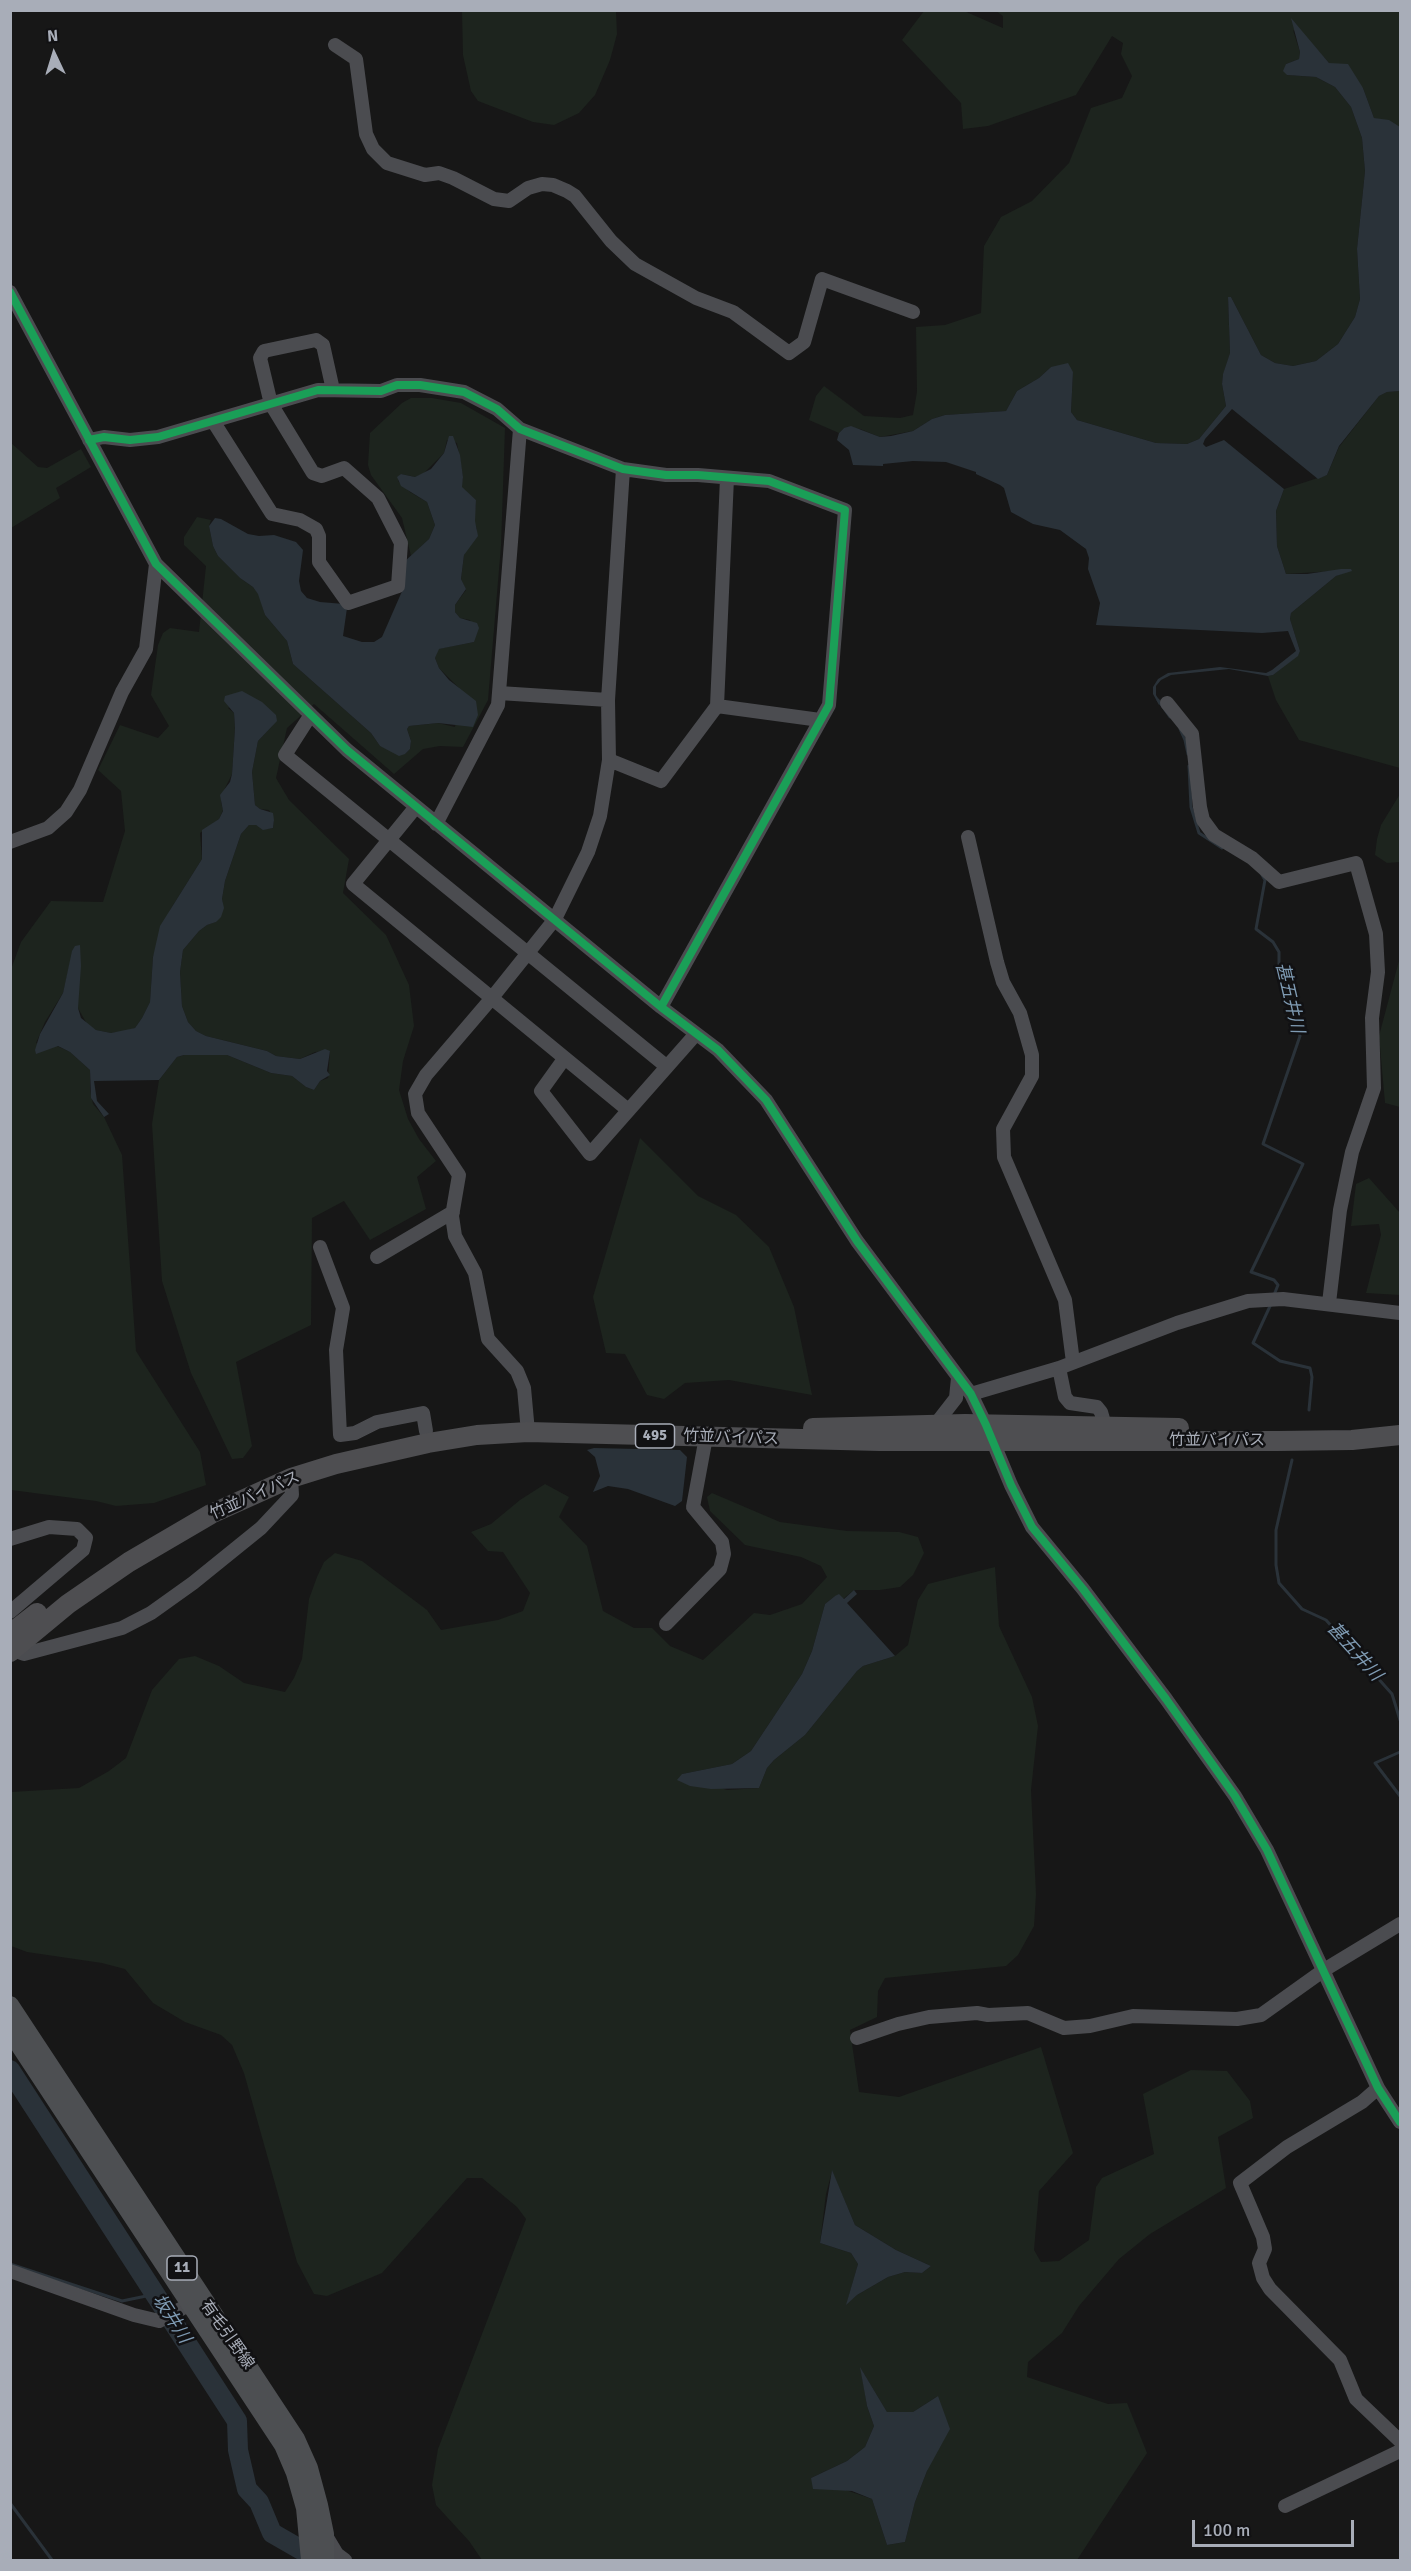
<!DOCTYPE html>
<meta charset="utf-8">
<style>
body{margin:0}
#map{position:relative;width:1411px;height:2571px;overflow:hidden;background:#171717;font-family:Signika,sans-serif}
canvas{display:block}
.frame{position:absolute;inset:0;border:12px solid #a8adb8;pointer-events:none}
.north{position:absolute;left:24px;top:24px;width:60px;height:60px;-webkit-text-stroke:4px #111113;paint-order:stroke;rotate:356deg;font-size:16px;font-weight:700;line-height:24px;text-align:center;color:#a8adb8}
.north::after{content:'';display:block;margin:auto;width:21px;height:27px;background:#a8adb8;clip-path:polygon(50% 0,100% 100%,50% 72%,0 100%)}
.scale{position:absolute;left:1192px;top:2520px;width:162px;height:27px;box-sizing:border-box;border:3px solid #a8adb8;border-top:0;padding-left:8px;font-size:18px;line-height:21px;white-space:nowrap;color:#a8adb8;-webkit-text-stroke:4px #111113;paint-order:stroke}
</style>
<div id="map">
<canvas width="1411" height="2571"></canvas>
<div class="frame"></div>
<div class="north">N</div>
<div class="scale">100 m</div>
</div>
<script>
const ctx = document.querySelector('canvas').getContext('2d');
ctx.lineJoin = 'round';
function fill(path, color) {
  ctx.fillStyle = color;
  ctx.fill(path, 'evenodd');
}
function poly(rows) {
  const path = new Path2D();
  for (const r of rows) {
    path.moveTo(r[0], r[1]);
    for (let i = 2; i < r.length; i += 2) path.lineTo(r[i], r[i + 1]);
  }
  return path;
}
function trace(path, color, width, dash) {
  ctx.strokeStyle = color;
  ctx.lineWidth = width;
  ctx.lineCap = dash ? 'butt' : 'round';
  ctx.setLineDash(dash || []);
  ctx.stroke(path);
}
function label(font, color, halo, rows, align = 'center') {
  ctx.font = font + ' Signika,"Noto Sans JP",sans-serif';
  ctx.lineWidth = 5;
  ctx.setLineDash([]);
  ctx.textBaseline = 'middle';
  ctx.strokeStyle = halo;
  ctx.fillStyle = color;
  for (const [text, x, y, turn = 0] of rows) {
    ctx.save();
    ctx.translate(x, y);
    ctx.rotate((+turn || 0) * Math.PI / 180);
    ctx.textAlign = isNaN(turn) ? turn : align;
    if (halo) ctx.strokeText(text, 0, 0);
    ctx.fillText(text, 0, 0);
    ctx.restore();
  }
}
const green = poly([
 [462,11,616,11,617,34,610,60,595,95,579,113,554,125,533,122,478,101,471,91,463,55],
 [924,11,964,11,1003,28,1003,16,996,11,1400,11,1400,133,1399,127,1374,118,1363,88,1329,63,1314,46,1293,30,1300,52,1299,59,1286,64,1287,75,1316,77,1335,87,1351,107,1362,138,1365,171,1357,249,1360,299,1355,317,1338,344,1316,361,1293,366,1275,363,1261,355,1231,297,1228,298,1230,353,1223,375,1222,384,1226,406,1199,439,1187,444,1156,443,1077,420,1071,412,1073,372,1051,367,1039,378,1017,391,1006,411,945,415,932,419,913,431,880,437,860,429,844,428,839,433,809,420,816,396,824,386,864,416,900,418,913,415,917,392,916,327,945,325,981,313,984,246,1001,217,1032,201,1069,163,1091,108,1122,98,1132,76,1121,54,1123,43,1112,36,1076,95,988,126,963,129,961,103,902,40],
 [1400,391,1400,768,1299,740,1276,700,1268,676,1273,675,1298,655,1300,651,1290,619,1291,613,1336,576,1351,570,1286,574,1277,546,1276,511,1284,489,1327,475,1339,447,1379,396,1387,392],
 [411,398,432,398,461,403,505,428,501,546,488,700,463,747,440,746,423,749,394,774,314,704,287,728,276,778,289,800,349,859,343,893,386,935,409,985,414,1026,403,1061,399,1090,408,1119,419,1139,436,1161,417,1177,426,1209,370,1240,344,1201,312,1218,311,1325,236,1362,252,1446,243,1458,232,1459,191,1373,162,1281,152,1124,159,1080,177,1057,184,1055,227,1055,271,1073,292,1076,306,1087,314,1090,320,1081,328,1078,330,1051,315,1052,300,1059,276,1056,267,1051,206,1036,196,1031,188,1022,182,1006,180,972,183,950,199,931,207,925,216,922,223,908,222,899,225,881,241,834,249,825,256,825,267,829,273,828,274,820,269,810,260,809,255,805,252,772,258,741,273,725,257,701,252,698,228,708,234,713,235,728,232,774,225,788,221,802,223,810,219,819,200,833,202,859,170,910,153,957,150,1002,142,1018,135,1028,123,1032,111,1033,96,1030,87,1024,78,1008,71,959,63,993,45,1022,36,1043,57,1046,70,1052,90,1070,90,1090,93,1104,104,1117,122,1155,136,1351,200,1452,206,1485,154,1503,116,1506,96,1501,11,1490,10,972,21,942,51,901,103,902,125,831,121,791,98,770,120,725,158,738,169,726,151,695,158,645,163,633,170,628,199,632,206,566,184,545,184,537,197,517,211,520,209,526,213,546,218,556,240,578,253,587,259,594,265,615,287,641,293,664,371,733,380,746,405,754,410,749,411,741,407,729,409,726,438,723,455,727,459,688,439,668,435,658,438,649,474,642,470,620,460,618,455,612,455,605,466,590,461,579,464,555,477,529,474,521,476,500,461,487,463,477,457,443,447,440,444,453,423,474,415,477,401,474,398,481,410,492,427,502,435,525,429,539,411,556,402,518,371,475,368,465,370,433,402,403],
 [10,442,38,467,47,468,81,449,91,467,56,488,60,498,11,528],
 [1400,794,1400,862,1387,863,1375,855,1377,839,1381,825],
 [1400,957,1400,1107,1385,1103,1379,1036],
 [640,1138,698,1196,736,1215,769,1247,794,1307,812,1395,729,1380,685,1383,664,1399,647,1395,625,1354,606,1353,593,1297],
 [1369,1178,1400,1213,1400,1295,1366,1293,1381,1235,1379,1224,1351,1226,1356,1184],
 [545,1484,569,1497,559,1517,587,1546,603,1611,634,1628,652,1628,670,1646,703,1660,754,1613,770,1615,802,1604,827,1577,821,1566,801,1557,745,1545,710,1511,707,1497,712,1493,780,1522,847,1531,899,1532,918,1537,924,1553,913,1575,900,1587,880,1590,854,1590,843,1599,835,1596,825,1604,812,1651,802,1674,751,1751,732,1764,682,1774,727,1790,759,1788,767,1768,774,1760,805,1735,857,1671,863,1666,895,1656,908,1645,918,1600,928,1584,995,1567,999,1626,1032,1697,1038,1726,1031,1790,1036,1894,1034,1926,1018,1955,1006,1966,885,1978,878,1991,877,2017,850,2030,859,2092,899,2097,1041,2047,1073,2153,1039,2191,1034,2250,1041,2262,1059,2261,1089,2240,1096,2187,1102,2178,1154,2154,1143,2094,1191,2070,1227,2071,1250,2101,1253,2118,1218,2137,1226,2188,1150,2234,1119,2259,1079,2306,1062,2333,1028,2362,1027,2377,1108,2404,1127,2403,1147,2453,1077,2560,482,2560,469,2541,436,2505,432,2485,438,2449,526,2219,517,2207,482,2178,467,2178,382,2273,327,2296,314,2294,297,2262,244,2073,232,2045,221,2035,185,2022,153,2003,125,1969,102,1963,27,1952,11,1946,11,1792,79,1788,109,1771,126,1758,152,1690,179,1659,195,1656,219,1666,244,1683,285,1692,294,1678,302,1659,309,1599,317,1577,324,1562,335,1553,362,1561,427,1610,441,1630,498,1620,523,1611,530,1593,503,1552,488,1551,471,1532,491,1524,520,1500],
 [832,2171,855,2225,896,2250,931,2266,922,2273,905,2272,888,2277,857,2295,847,2303,858,2264,851,2253,820,2243,826,2194],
 [861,2369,887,2412,913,2412,938,2396,927,2471,915,2502,905,2542,887,2545,872,2499,811,2478,847,2461,865,2447,874,2426,867,2406]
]);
const water = poly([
 [1291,18,1329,63,1348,64,1363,88,1374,118,1389,120,1400,127,1400,391,1387,392,1379,396,1339,446,1327,475,1318,479,1232,409,1205,439,1203,444,1206,447,1224,440,1284,489,1276,511,1277,546,1286,574,1307,574,1341,569,1351,569,1352,571,1336,576,1291,613,1290,619,1300,651,1298,656,1273,675,1268,676,1229,669,1171,675,1161,680,1156,686,1156,695,1161,703,1159,705,1153,694,1153,687,1158,679,1168,673,1220,667,1266,673,1272,670,1296,651,1288,631,1262,633,1096,625,1100,603,1088,569,1089,558,1086,549,1060,530,1033,524,1011,512,1004,488,1000,485,976,474,976,472,946,462,913,461,883,464,883,466,853,465,849,450,837,440,839,433,844,428,851,426,880,437,891,436,913,431,932,419,945,415,1006,411,1017,391,1039,378,1051,367,1068,363,1073,372,1071,412,1077,420,1156,443,1187,444,1199,439,1226,406,1222,384,1223,374,1230,353,1228,297,1231,297,1261,355,1275,363,1293,366,1316,361,1338,344,1355,317,1360,299,1357,249,1365,171,1362,138,1351,107,1335,87,1316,77,1287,75,1283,71,1286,64,1299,59,1300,52],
 [449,436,453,436,460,455,463,477,462,487,476,500,475,521,478,536,464,555,461,579,466,589,455,605,455,612,460,618,477,623,479,628,474,642,439,649,435,658,439,668,449,680,476,701,478,715,473,727,438,723,409,726,407,729,411,741,410,749,405,754,399,756,380,746,371,733,293,664,287,641,265,615,258,594,253,587,240,578,218,556,213,546,209,526,215,518,221,519,248,534,259,536,274,535,296,542,303,550,299,581,301,591,307,598,320,602,344,604,347,608,343,636,362,642,374,642,382,637,403,589,404,562,429,539,435,525,427,502,401,486,397,477,401,474,415,477,431,469,444,453],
 [242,691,262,702,276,715,277,721,258,741,252,772,255,805,260,809,273,813,274,820,273,828,263,830,256,825,249,825,241,834,225,881,222,899,224,908,221,917,216,922,207,925,199,931,183,950,180,972,182,1006,188,1022,196,1031,206,1036,267,1051,276,1056,300,1059,325,1049,330,1051,327,1071,330,1075,320,1081,314,1090,306,1087,292,1076,271,1073,227,1055,184,1055,177,1057,159,1080,94,1081,97,1101,109,1114,104,1117,91,1098,90,1070,70,1052,58,1046,36,1054,35,1050,40,1034,63,993,72,951,75,946,80,945,81,966,78,1008,81,1018,96,1030,111,1033,135,1028,142,1018,150,1002,153,957,160,926,202,859,202,830,219,819,223,811,220,795,230,782,232,774,235,728,234,713,224,701,225,696],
 [594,1448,680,1450,687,1457,682,1501,675,1506,628,1489,608,1486,593,1492,600,1476,595,1457,587,1450],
 [854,1590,857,1594,847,1603,895,1656,863,1666,857,1671,805,1735,774,1760,767,1768,759,1788,711,1789,690,1786,677,1780,682,1774,732,1764,751,1751,802,1674,812,1651,825,1604,835,1596,839,1594,844,1599],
 [832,2170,855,2225,896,2250,931,2266,922,2273,905,2272,888,2277,857,2295,846,2305,858,2264,851,2253,820,2243],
 [860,2367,887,2412,913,2412,938,2396,950,2429,927,2471,915,2502,905,2542,887,2545,872,2499,852,2491,813,2489,811,2478,847,2461,865,2447,874,2426,867,2406]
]);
const stream = poly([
 [1158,700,1170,717],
 [1180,729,1185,740,1188,754],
 [1189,766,1191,807,1199,833,1222,848],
 [1262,875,1265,880,1256,929,1273,942,1279,952,1279,967,1300,1036,1263,1144,1303,1164,1251,1272,1274,1280,1278,1285,1274,1295],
 [1271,1304,1253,1343,1280,1361,1310,1368,1312,1377,1309,1410],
 [1292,1460,1276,1530,1276,1565,1279,1583,1302,1609,1326,1620,1392,1694,1400,1720],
 [1400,1752,1375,1763,1400,1796],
 [10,2264,122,2301,156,2294],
 [10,2503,52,2560]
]);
const river = poly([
 [10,2070,237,2421,238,2450,247,2489,259,2502,272,2533,319,2560]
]);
const minor = poly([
 [335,45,356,59,366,134,373,149,387,163,425,175,439,173,453,178,494,199,509,201,528,188,542,184,553,185,567,191,575,196,611,241,635,264,696,298,733,312,789,353,804,342,822,279,913,312],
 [10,292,156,564,347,750,661,1007,718,1050,766,1100,857,1241,971,1394,986,1425,1011,1485,1032,1527,1083,1589,1166,1699,1235,1796,1267,1850,1378,2088,1400,2122],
 [213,421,272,514,300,520,316,529,319,536,319,562,348,603,398,586,401,543,378,498,344,468,322,476,313,473,271,404,260,358,264,351,316,340,323,345,333,390],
 [89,440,104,437,130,440,158,437,318,390,381,391,397,385,420,385,464,392,497,409,520,429,623,469,666,475,698,475,769,481,845,510,829,705,661,1007],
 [499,693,608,700],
 [1167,703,1192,734,1200,807,1203,820,1214,835,1252,858,1279,882,1356,863,1376,934,1378,972,1372,1018,1374,1088,1352,1152,1340,1210,1329,1303],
 [717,706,820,720],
 [310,716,285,755,666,1066],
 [609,760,661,781,717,706,727,478],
 [415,808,353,884,628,1110],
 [436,824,498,705,520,429],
 [968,837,997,962,1003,982,1020,1013,1032,1055,1032,1076,1003,1129,1004,1157,1065,1300,1073,1362],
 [10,842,48,828,66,812,80,790,122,692,146,649,156,564],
 [564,1059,541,1091,590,1154,695,1035],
 [320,1247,343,1308,336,1350,340,1435,355,1433,377,1422,423,1413,426,1431],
 [377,1257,453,1212],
 [1059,1368,1065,1397,1070,1403,1097,1407,1101,1412,1105,1426],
 [971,1394,1059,1368,1177,1323,1248,1301,1283,1299,1400,1313],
 [935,1425,956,1398,958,1378],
 [528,1432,524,1388,517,1371,488,1339,475,1273,455,1236,452,1216,459,1175,418,1113,415,1094,426,1075,491,999,555,919,588,852,600,816,609,760,608,700,623,469],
 [10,1539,49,1527,77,1529,86,1538,83,1550,10,1612],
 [666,1624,720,1569,724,1554,722,1542,693,1507,706,1437],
 [10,1649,24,1654,122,1628,151,1613,193,1583,261,1528,292,1495,291,1478],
 [857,2038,898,2024,929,2017,977,2013,988,2015,1028,2013,1064,2028,1090,2026,1133,2016,1237,2019,1261,2015,1324,1970,1400,1924],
 [1378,2088,1362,2102,1287,2147,1240,2183,1263,2237,1265,2249,1259,2263,1263,2278,1270,2289,1340,2360,1356,2399,1400,2441],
 [10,2271,134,2315,159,2321,197,2300],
 [1285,2506,1400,2451],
 [325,2534,337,2554,345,2560]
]);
const major = poly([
 [10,2005,296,2439,309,2468,319,2505,325,2534,325,2560],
 [10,2031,283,2445,295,2473,305,2508,310,2560]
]);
const highway = poly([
 [813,1428,965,1424,1179,1428],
 [10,1634,37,1613],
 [10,1652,68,1604,129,1562,211,1514,291,1478,336,1464,428,1443,477,1435,528,1432,879,1441,1278,1441,1352,1440,1400,1435]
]);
const cycleway = poly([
 [10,292,156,564,347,750,661,1007,718,1050,766,1100,857,1241,971,1394,986,1425,1011,1485,1032,1527,1083,1589,1166,1699,1235,1796,1267,1850,1378,2088,1400,2122],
 [89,440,104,437,130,440,158,437,318,390,381,391,397,385,420,385,464,392,497,409,520,429,623,469,666,475,698,475,769,481,845,510,829,705,661,1007]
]);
const shields = [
 [655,1436,39],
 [182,2268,30]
];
const shieldNames = [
 ["495",655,1436],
 ["11",182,2268]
];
const streetNames = [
 ["竹並バイパス",731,1438,2],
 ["竹並バイパス",1217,1441],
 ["竹並バイパス",255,1496,-24],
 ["有毛引野線",227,2335,55]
];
const waterNames = [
 ["甚五井川",1289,998,77],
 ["甚五井川",1354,1652,48],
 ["坂井川",171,2319,57]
];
fill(green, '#1d241e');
fill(water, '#2a3239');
trace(stream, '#2a3239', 3);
trace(river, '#2a3239', 20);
trace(minor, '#4b4c50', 14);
trace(major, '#4d4f52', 18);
trace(highway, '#4e4e51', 20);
trace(cycleway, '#1a9f57', 8);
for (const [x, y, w] of shields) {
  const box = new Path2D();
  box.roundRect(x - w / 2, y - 12, w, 24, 4.5);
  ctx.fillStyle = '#111113';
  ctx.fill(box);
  trace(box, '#a8adb8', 1.5);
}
label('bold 15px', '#a8adb8', null, shieldNames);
label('16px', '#a8adb8', '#111113', streetNames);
label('italic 18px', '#7f9bb3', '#111113', waterNames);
</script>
